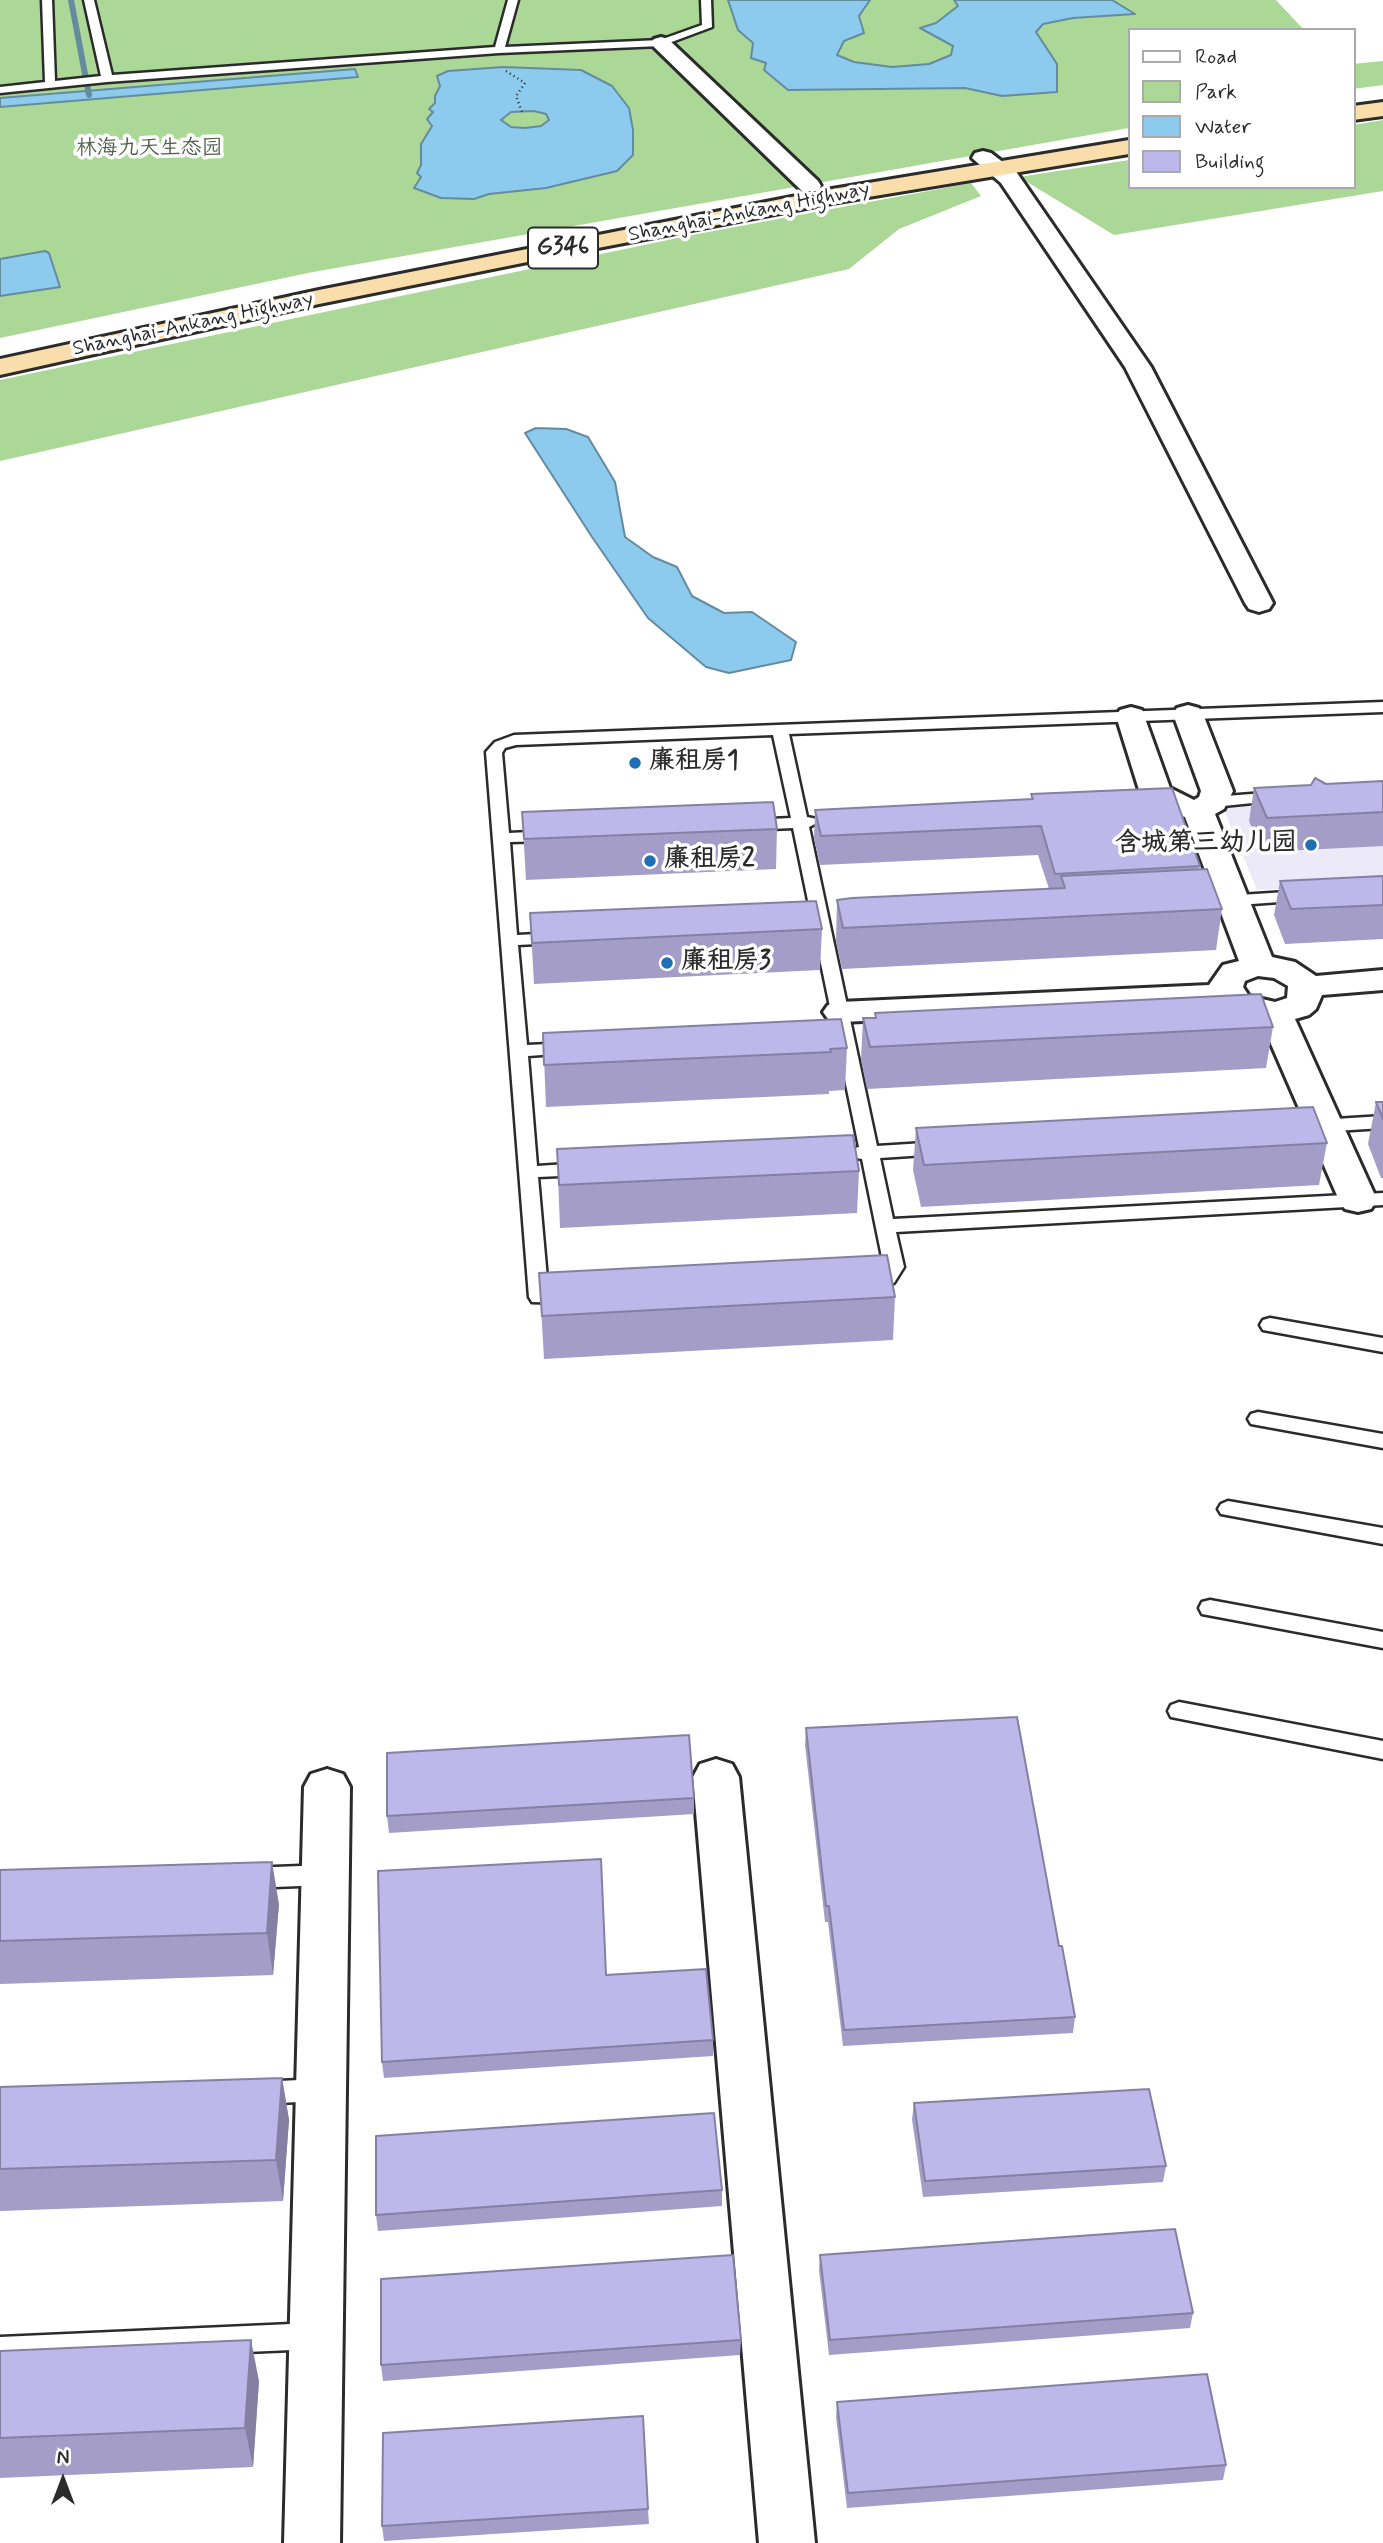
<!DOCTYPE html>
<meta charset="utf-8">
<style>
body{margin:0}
#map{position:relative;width:1383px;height:2543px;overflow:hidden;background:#fff;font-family:Mynerve,sans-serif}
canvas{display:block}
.legend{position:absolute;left:1128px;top:28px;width:228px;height:161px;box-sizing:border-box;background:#fff;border:2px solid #aaa;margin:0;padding:9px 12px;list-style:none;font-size:21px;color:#2b2b2b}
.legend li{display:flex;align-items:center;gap:14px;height:35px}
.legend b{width:35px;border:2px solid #aaa}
.north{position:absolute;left:28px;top:2445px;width:70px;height:70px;-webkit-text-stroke:5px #fff;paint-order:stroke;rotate:0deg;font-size:19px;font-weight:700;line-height:28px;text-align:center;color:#2b2b2b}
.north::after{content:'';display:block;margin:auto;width:24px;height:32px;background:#2b2b2b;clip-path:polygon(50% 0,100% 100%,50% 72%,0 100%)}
</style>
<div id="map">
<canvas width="1383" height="2543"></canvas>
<ul class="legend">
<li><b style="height:9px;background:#fff"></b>Road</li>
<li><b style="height:19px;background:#acd897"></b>Park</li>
<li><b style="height:19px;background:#8ccbed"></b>Water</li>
<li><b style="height:19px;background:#beb7e9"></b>Building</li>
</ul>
<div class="north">N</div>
</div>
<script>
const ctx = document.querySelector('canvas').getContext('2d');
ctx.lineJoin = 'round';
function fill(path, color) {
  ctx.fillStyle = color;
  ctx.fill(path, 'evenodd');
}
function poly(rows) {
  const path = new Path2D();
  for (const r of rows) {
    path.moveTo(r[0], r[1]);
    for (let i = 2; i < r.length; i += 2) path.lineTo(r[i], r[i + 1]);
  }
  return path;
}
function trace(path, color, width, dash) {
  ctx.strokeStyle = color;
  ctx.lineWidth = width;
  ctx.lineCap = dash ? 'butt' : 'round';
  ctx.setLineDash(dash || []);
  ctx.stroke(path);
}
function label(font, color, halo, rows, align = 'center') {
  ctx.font = font + ' Mynerve,"LXGW WenKai TC",sans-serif';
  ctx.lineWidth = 7;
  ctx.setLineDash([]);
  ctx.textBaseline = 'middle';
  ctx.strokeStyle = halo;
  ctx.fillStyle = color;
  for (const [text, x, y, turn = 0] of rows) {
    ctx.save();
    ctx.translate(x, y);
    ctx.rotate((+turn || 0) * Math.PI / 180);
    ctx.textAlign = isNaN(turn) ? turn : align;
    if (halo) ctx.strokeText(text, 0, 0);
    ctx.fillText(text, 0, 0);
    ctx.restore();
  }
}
const built = poly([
 [1383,798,1383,883,1257,890,1223,807]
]);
const green = poly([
 [0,0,1276,0,1304,30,1129,30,1129,128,313,272,0,338],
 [1383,61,1383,85,1353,89,1353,64],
 [1383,120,1383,191,1114,235,1019,177,1129,160,1129,187,1353,187,1353,125],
 [971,183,981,196,899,229,849,269,0,461,0,380,687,236]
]);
const water = poly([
 [728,0,870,0,859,16,864,33,844,41,837,55,854,62,892,67,929,64,951,55,953,46,920,28,936,23,958,6,954,0,1112,0,1135,14,1073,18,1043,24,1036,32,1057,64,1057,92,1002,96,965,88,788,90,764,70,766,63,751,58,753,43,738,30,728,0],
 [503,67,581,70,612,86,629,108,633,130,633,155,617,171,546,188,489,194,474,199,441,198,414,188,421,177,417,173,421,165,421,144,432,126,427,119,433,112,429,109,435,103,435,96,440,86,437,76,448,71,503,67],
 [534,111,546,114,549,120,541,126,525,128,511,127,501,120,511,112,534,111],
 [355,69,358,77,0,107,0,98,355,69],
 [45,251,49,253,60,287,0,296,0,259,45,251],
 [536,428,566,429,588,437,615,482,625,537,653,557,677,567,692,596,724,613,752,612,796,642,791,660,729,673,706,667,648,618,592,537,525,433,536,428]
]);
const stream = poly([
 [71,0,89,95]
]);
const path = poly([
 [506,71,525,83,516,96,522,112]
]);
const lane = poly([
 [42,0,52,0,55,81,101,76,84,0,94,0,112,75,495,47,508,0,518,0,505,47,660,40,702,25,701,0,711,0,712,27,661,46,499,53,107,82,0,93,0,87,45,82,42,0],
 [1383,702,1383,712,789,734,807,817,817,819,819,822,809,827,877,1146,940,1142,949,1148,940,1154,880,1158,893,1219,1383,1193,1383,1205,896,1232,904,1267,894,1283,869,1285,862,1284,859,1279,862,1274,881,1272,884,1267,862,1159,851,1157,849,1153,851,1149,859,1147,793,828,750,830,742,825,750,820,791,818,773,735,516,745,505,748,502,753,509,833,549,831,557,836,549,841,510,842,517,935,557,933,565,938,557,943,518,945,527,1045,570,1043,579,1048,570,1053,528,1056,537,1166,583,1163,592,1169,583,1175,538,1177,548,1290,567,1289,574,1291,577,1296,574,1301,567,1303,532,1302,529,1297,486,752,495,742,514,735,1383,702],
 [1277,792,1283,794,1285,797,1283,800,1213,807,1205,802,1213,797,1277,792],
 [1302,891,1308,892,1310,896,1308,900,1224,906,1216,901,1224,896,1302,891],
 [1383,1116,1383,1128,1319,1132,1310,1126,1319,1120,1383,1116],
 [1270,1318,1383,1338,1383,1352,1263,1330,1260,1325,1263,1320,1270,1318],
 [1258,1412,1383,1434,1383,1448,1251,1424,1248,1419,1251,1414,1258,1412],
 [1228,1501,1383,1528,1383,1544,1221,1514,1218,1509,1221,1504,1228,1501],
 [1210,1600,1383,1632,1383,1648,1202,1614,1199,1608,1202,1602,1210,1600],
 [1179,1702,1383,1741,1383,1759,1171,1717,1168,1711,1171,1705,1179,1702],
 [325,1865,333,1868,337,1875,333,1882,325,1885,250,1888,242,1885,238,1878,242,1871,250,1868,325,1865],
 [320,2079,329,2082,333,2090,329,2098,320,2101,258,2104,249,2101,245,2093,249,2085,258,2082,320,2079],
 [314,2323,324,2327,327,2336,324,2345,314,2349,0,2363,0,2337,314,2323]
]);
const street = poly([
 [983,151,991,153,1017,173,1151,367,1273,603,1269,609,1259,612,1249,609,1245,603,1125,367,1001,183,972,158,975,153,983,151],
 [1188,705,1199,708,1203,714,1233,791,1224,809,1215,814,1272,957,1295,962,1316,976,1383,970,1383,990,1322,995,1316,1009,1309,1015,1295,1019,1377,1200,1371,1209,1358,1212,1345,1209,1339,1200,1261,1021,1236,1016,1220,1006,840,1022,828,1019,823,1012,828,1005,840,1002,1209,985,1223,965,1239,961,1185,817,1164,812,1145,800,1140,793,1116,716,1120,710,1131,707,1142,710,1170,788,1194,800,1199,797,1201,791,1173,714,1177,708,1188,705],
 [1258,976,1274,978,1288,986,1287,998,1275,1002,1249,996,1243,987,1245,981,1258,976],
 [716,1759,732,1764,739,1777,815,2543,759,2543,693,1777,700,1764,716,1759],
 [327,1769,343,1774,350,1787,340,2543,284,2543,304,1787,311,1774,327,1769]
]);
const secondary = poly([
 [661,37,668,39,818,181,821,186,818,191,802,191,654,47,651,43,654,39,661,37]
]);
const highway = poly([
 [1383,102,1383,116,1353,120,1353,106,1383,102],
 [1129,140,1129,154,832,203,577,252,319,304,0,375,0,359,319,290,832,189,1129,140]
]);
const wall = poly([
 [1383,781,1383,846,1262,852,1249,821,1254,788],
 [1031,794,1200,866,1199,869,1222,909,1216,950,842,969,836,941,837,900,1049,889,1038,855,820,865,814,838,815,810,1031,799],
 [522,812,777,829,776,869,526,880],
 [1383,876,1383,939,1285,944,1274,915,1280,881],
 [530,913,822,929,820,970,534,984],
 [875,1013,1273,1027,1266,1068,867,1089,861,1060,863,1018,875,1018],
 [543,1033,847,1048,845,1090,829,1091,829,1094,546,1107],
 [1376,1102,1383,1102,1383,1178,1381,1178,1368,1144],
 [916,1128,1327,1143,1319,1185,921,1207,913,1170],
 [557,1149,859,1171,857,1213,560,1228],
 [539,1273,895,1297,893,1340,544,1359],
 [806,1728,1059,1946,1075,2017,1073,2033,843,2046,828,1922,825,1922,805,1745],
 [694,1798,694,1814,389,1833,387,1816],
 [0,1870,279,1904,273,1975,0,1984],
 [606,1975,713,2040,713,2056,384,2078,382,2062],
 [282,2078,289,2120,283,2201,0,2211,0,2087],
 [914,2103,1166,2166,1163,2182,923,2197,912,2119],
 [722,2190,722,2206,378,2231,376,2215],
 [820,2255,1193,2313,1190,2328,829,2355,819,2270],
 [741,2340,740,2355,383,2381,381,2365],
 [0,2351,259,2381,253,2467,0,2478],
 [837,2402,1226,2465,1223,2480,847,2508,836,2417],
 [648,2509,649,2524,384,2541,382,2526]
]);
const shadedWall = poly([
 [272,1862,279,1904,273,1975,267,1933],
 [282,2078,289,2120,283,2201,276,2160],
 [251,2340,259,2381,253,2467,245,2428]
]);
const building = poly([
 [1315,778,1326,784,1383,781,1383,812,1267,818,1254,788,1311,785,1315,778],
 [1172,788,1200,866,1055,874,1041,826,821,836,815,810,1033,799,1031,794,1172,788],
 [773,802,777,829,524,839,522,812,773,802],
 [1207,869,1222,909,843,928,837,900,852,898,1065,888,1061,876,1207,869],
 [1383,876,1383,905,1291,909,1280,881,1383,876],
 [816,901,822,929,532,943,530,913,816,901],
 [1261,994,1273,1027,870,1047,863,1018,876,1018,875,1013,1261,994],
 [841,1019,847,1048,830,1049,831,1052,544,1065,543,1033,841,1019],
 [1376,1102,1383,1102,1383,1119,1376,1102],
 [1313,1107,1327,1143,924,1165,916,1128,1313,1107],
 [853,1135,859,1171,559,1185,557,1149,853,1135],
 [887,1255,895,1297,542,1316,539,1273,887,1255],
 [1017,1717,1059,1946,1062,1946,1075,2017,844,2030,829,1906,826,1906,806,1728,1017,1717],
 [689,1735,694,1798,387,1816,387,1753,689,1735],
 [601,1859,606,1975,706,1969,713,2040,382,2062,378,1871,601,1859],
 [272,1862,267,1933,0,1941,0,1870,272,1862],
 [282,2078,276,2160,0,2169,0,2087,282,2078],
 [1149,2089,1166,2166,925,2181,914,2103,1149,2089],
 [714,2113,722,2190,376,2215,376,2136,714,2113],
 [1175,2229,1193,2313,830,2340,820,2255,1175,2229],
 [733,2255,741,2340,381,2365,381,2279,733,2255],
 [251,2340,245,2428,0,2438,0,2351,251,2340],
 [1207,2374,1226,2465,848,2493,837,2402,1207,2374],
 [643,2416,648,2509,382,2526,383,2433,643,2416]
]);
const markers = [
 [635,763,7,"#1f6fb2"],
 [1311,845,7,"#1f6fb2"],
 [650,861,7,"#1f6fb2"],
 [667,963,7,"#1f6fb2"]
];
const farParknames = [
 ["林海九天生态园",149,150]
];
const farStreetnames = [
 ["Shanghai-Ankang Highway",749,213,-11],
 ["Shanghai-Ankang Highway",193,325,-12]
];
const shields = [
 [563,248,70]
];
const shieldNames = [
 ["G346",563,248]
];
const poiNames = [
 ["廉租房1",649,763],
 ["含城第三幼儿园",1297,845,"right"],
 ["廉租房2",664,861],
 ["廉租房3",681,963]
];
fill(built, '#ece9f8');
fill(green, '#acd897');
fill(water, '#8ccbed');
trace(water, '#658b9f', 2);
trace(stream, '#658b9f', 6);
trace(lane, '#2b2b2b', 5);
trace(street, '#2b2b2b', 6);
trace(secondary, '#2b2b2b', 6);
trace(highway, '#2b2b2b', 6);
trace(path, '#2b2b2b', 2.5, [1, 3.5]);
fill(lane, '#fff');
fill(street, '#fff');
fill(secondary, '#fff');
fill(highway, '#f9deab');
fill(wall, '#a39dc8');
fill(shadedWall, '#8580a3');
fill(building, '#beb7e9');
trace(building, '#8580a3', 2);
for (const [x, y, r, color] of markers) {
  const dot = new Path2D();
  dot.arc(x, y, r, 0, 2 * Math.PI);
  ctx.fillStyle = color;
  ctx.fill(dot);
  trace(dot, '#fff', 2.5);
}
label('21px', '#525f4b', '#fff', farParknames);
label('21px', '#2b2b2b', '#fff', farStreetnames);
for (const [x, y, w] of shields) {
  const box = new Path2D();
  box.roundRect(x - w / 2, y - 20.5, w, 41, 5);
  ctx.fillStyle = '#fff';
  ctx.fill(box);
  trace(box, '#2b2b2b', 2);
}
label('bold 24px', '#2b2b2b', null, shieldNames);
label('bold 26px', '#2b2b2b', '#fff', poiNames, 'left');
</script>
